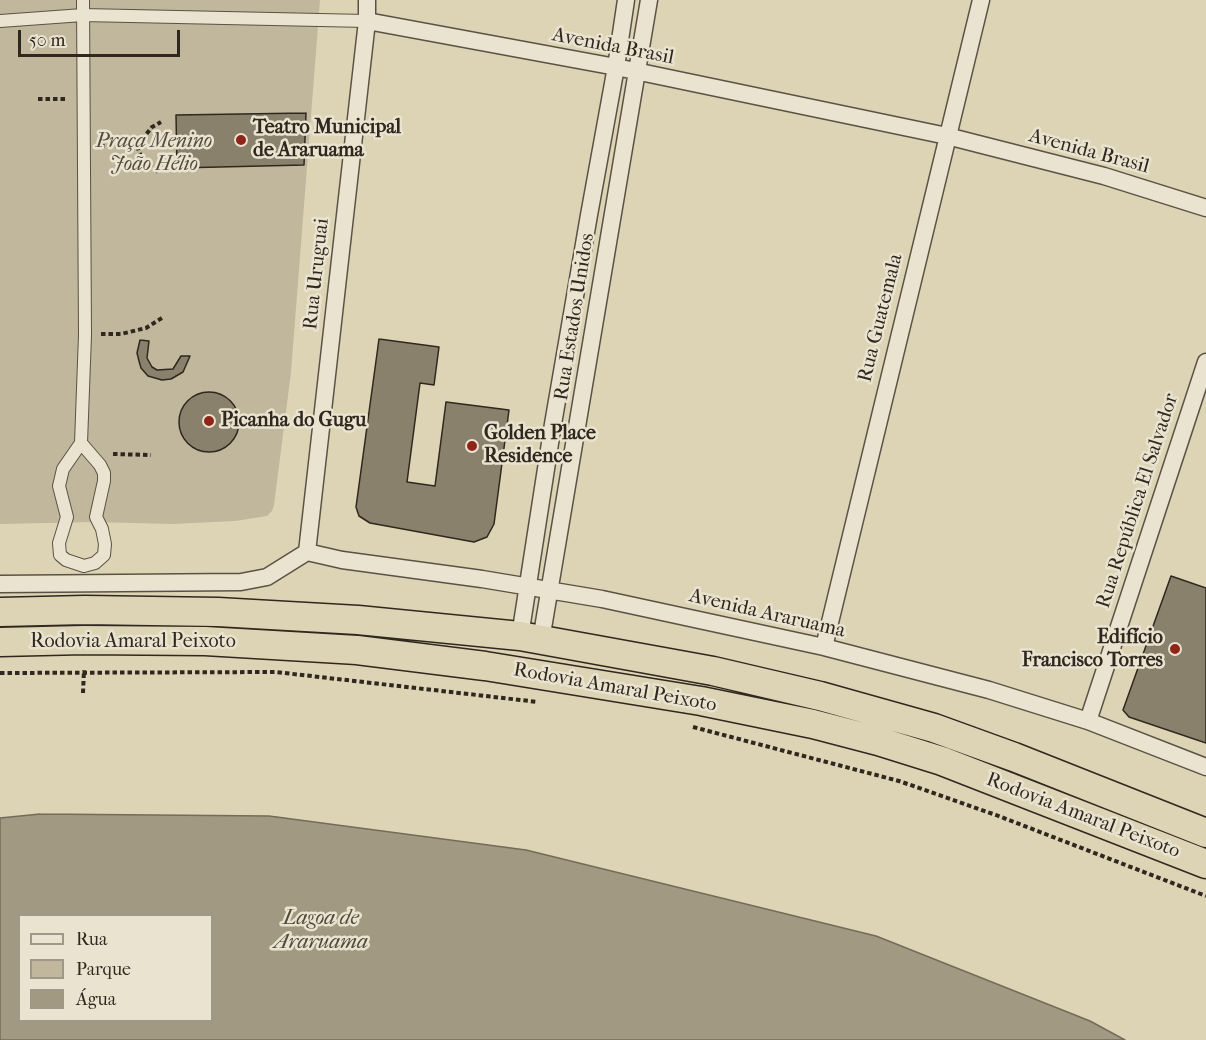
<!DOCTYPE html>
<meta charset="utf-8">
<style>
body{margin:0}
#map{position:relative;width:1206px;height:1040px;overflow:hidden;background:#ddd4b6;font-family:"IM FELL French Canon",serif}
canvas{display:block}
.legend{position:absolute;left:18px;top:914px;width:195px;height:108px;box-sizing:border-box;background:#e9e3d0;border:2px solid #9f9889;margin:0;padding:8px 10px;list-style:none;font-size:18px;color:#30271e}
.legend li{display:flex;align-items:center;gap:12px;height:30px}
.legend b{width:30px;border:2px solid #9f9889}
.scale{position:absolute;left:18px;top:30px;width:162px;height:27px;box-sizing:border-box;border:3px solid #30271e;border-top:0;padding-left:8px;font-size:18px;line-height:21px;white-space:nowrap;color:#30271e;-webkit-text-stroke:4px #e9e3d0;paint-order:stroke}
</style>
<div id="map">
<canvas width="1206" height="1040"></canvas>
<ul class="legend">
<li><b style="height:8px;background:#e9e3d0"></b>Rua</li>
<li><b style="height:16px;background:#c0b79c"></b>Parque</li>
<li><b style="height:16px;background:#a29982"></b>Água</li>
</ul>
<div class="scale">50 m</div>
</div>
<script>
const ctx = document.querySelector('canvas').getContext('2d');
ctx.lineJoin = 'round';
function fill(path, color) {
  ctx.fillStyle = color;
  ctx.fill(path, 'evenodd');
}
function poly(rows) {
  const path = new Path2D();
  for (const r of rows) {
    if (r.length === 3) {
      path.moveTo(r[0] + r[2], r[1]);
      path.arc(r[0], r[1], r[2], 0, 2 * Math.PI);
      continue;
    }
    path.moveTo(r[0], r[1]);
    for (let i = 2; i < r.length; i += 2) path.lineTo(r[i], r[i + 1]);
  }
  return path;
}
function trace(path, color, width, dash) {
  ctx.strokeStyle = color;
  ctx.lineWidth = width;
  ctx.lineCap = dash ? 'butt' : 'round';
  ctx.setLineDash(dash || []);
  ctx.stroke(path);
}
function label(font, color, halo, rows, align = 'center') {
  ctx.font = font + ' "IM FELL French Canon",serif';
  ctx.lineWidth = 5;
  ctx.setLineDash([]);
  ctx.textBaseline = 'middle';
  ctx.strokeStyle = halo;
  ctx.fillStyle = color;
  for (const [text, x, y, turn = 0] of rows) {
    ctx.save();
    ctx.translate(x, y);
    ctx.rotate((+turn || 0) * Math.PI / 180);
    ctx.textAlign = isNaN(turn) ? turn : align;
    if (halo) ctx.strokeText(text, 0, 0);
    ctx.fillText(text, 0, 0);
    ctx.restore();
  }
}
const green = poly([
 [0,0,320,0,291,372,274,505,272,511,267,516,235,521,172,524,94,522,0,524]
]);
const water = poly([
 [40,814,269,816,526,850,876,936,1090,1021,1125,1040,0,1040,0,818,40,814],
 [20,916,212,916,212,1020,20,1020,20,916]
]);
const building = poly([
 [306,113,304,165,177,168,176,115,306,113],
 [379,339,439,347,434,385,420,383,407,482,435,486,446,402,509,410,494,524,487,537,474,542,370,523,359,516,356,507,379,339],
 [140,340,149,341,147,358,152,367,157,370,173,369,181,356,190,356,183,372,171,379,162,380,148,376,141,368,139,361,137,353,140,340],
 [209,422,30],
 [1171,576,1206,588,1206,743,1129,717,1123,710,1171,576]
]);
const path = poly([
 [38,99,67,99],
 [100,146,137,146,152,127,161,122],
 [137,146,142,159,159,173],
 [101,334,121,334,146,328,162,318],
 [113,454,151,455],
 [0,673,276,672,538,702],
 [83,693,84,670],
 [693,727,899,781,996,815,1206,896]
]);
const pedestrian = poly([
 [0,21,83,15,367,21],
 [81,443,100,465,104,473,104,481,96,517,102,529,105,544,104,555,95,563,84,566,66,560,60,555,59,543,67,517,59,486,63,469,81,443,85,335,83,0]
]);
const minor = poly([
 [367,21,616,67,947,136,1104,176,1206,208],
 [307,552,342,560,482,579,602,599,824,647,989,690,1088,721,1206,767],
 [307,552,367,21,367,0],
 [0,584,241,582,267,577,307,552],
 [520,636,553,424,589,215,616,67,626,0],
 [541,640,649,0],
 [824,647,981,0],
 [1088,721,1206,362]
]);
const trunk = poly([
 [0,612,85,610,218,612,358,620,520,636,713,671,820,696,934,728,1014,757,1206,833],
 [0,642,84,640,205,641,357,650,485,666,701,701,813,724,878,741,942,761,1206,864]
]);
const markers = [
 [241,140,6,"#8f2418"],
 [209,421,6,"#8f2418"],
 [472,446,6,"#8f2418"],
 [1175,649,6,"#8f2418"]
];
const streetNames = [
 ["Avenida Brasil",613,47,11],
 ["Avenida Brasil",1089,152,15],
 ["Rua Uruguai",317,274,-84],
 ["Rua Estados Unidos",575,317,-81],
 ["Rua Guatemala",881,318,-76],
 ["Rua República El Salvador",1138,501,-72],
 ["Avenida Araruama",767,614,13],
 ["Rodovia Amaral Peixoto",133,642],
 ["Rodovia Amaral Peixoto",615,688,10],
 ["Rodovia Amaral Peixoto",1083,816,21]
];
const poiNames = [
 ["Teatro Municipal",253,128],
 ["de Araruama",253,151],
 ["Picanha do Gugu",221,421],
 ["Golden Place",484,434],
 ["Residence",484,457],
 ["Edifício",1163,638,"right"],
 ["Francisco Torres",1163,661,"right"]
];
const parkNames = [
 ["Praça Menino",154,142],
 ["João Hélio",154,165]
];
const waterNames = [
 ["Lagoa de",321,919],
 ["Araruama",321,943]
];
fill(green, '#c0b79c');
fill(water, '#a29982');
trace(water, '#746b5a', 1.5);
fill(building, '#8a816d');
trace(building, '#30271e', 1.5);
trace(pedestrian, '#5b5244', 14);
trace(minor, '#5b5244', 19);
trace(trunk, '#30271e', 31);
trace(path, '#30271e', 4, [4.5, 3]);
trace(pedestrian, '#e9e3d0', 12);
trace(minor, '#e9e3d0', 16);
trace(trunk, '#ddd4b6', 28);
for (const [x, y, r, color] of markers) {
  const dot = new Path2D();
  dot.arc(x, y, r, 0, 2 * Math.PI);
  ctx.fillStyle = color;
  ctx.fill(dot);
  trace(dot, '#e9e3d0', 2);
}
label('20px', '#30271e', '#e9e3d0', streetNames);
label('bold 20px', '#30271e', '#e9e3d0', poiNames, 'left');
label('italic 20px', '#544b3e', '#e9e3d0', parkNames);
label('italic 21px', '#52493c', '#e9e3d0', waterNames);
</script>
